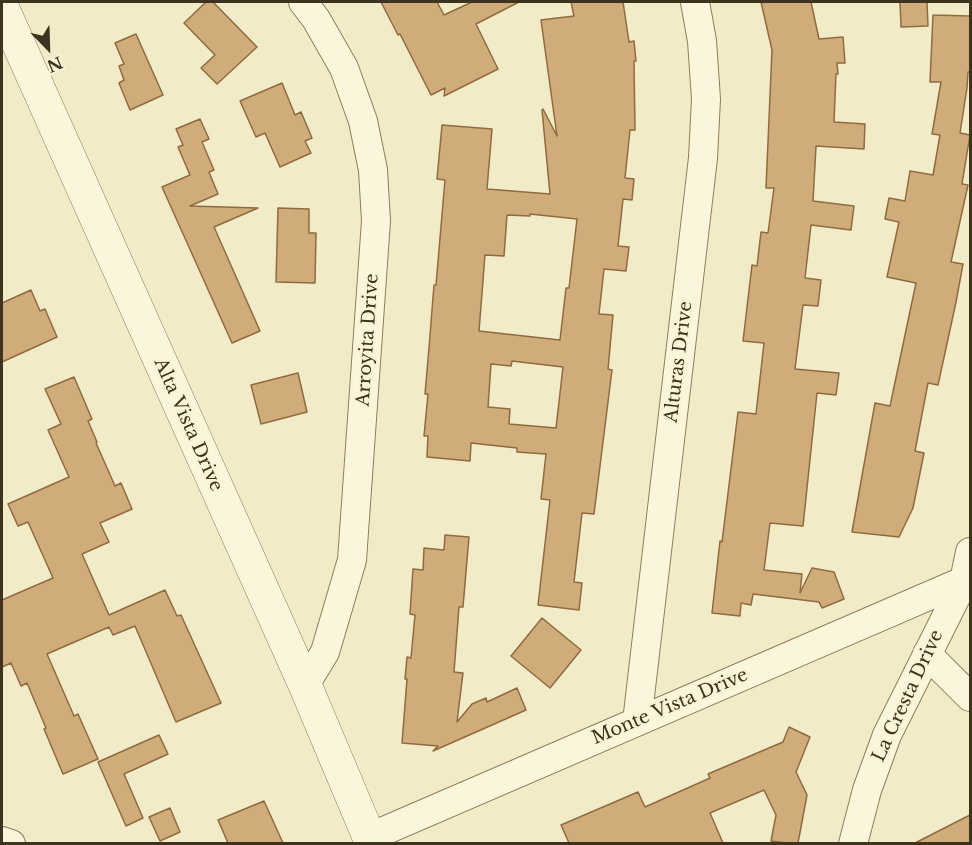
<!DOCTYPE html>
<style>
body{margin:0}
#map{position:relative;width:972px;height:845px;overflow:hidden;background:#f1ebc7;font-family:"Libre Baskerville",serif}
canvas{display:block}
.frame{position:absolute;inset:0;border:3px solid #3e331f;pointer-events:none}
.north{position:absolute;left:18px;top:18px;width:60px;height:60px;-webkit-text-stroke:4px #f8f3d7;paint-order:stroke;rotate:157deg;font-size:16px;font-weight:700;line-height:24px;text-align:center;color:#3e331f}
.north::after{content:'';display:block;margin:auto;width:21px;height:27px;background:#3e331f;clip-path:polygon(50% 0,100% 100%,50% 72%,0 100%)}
</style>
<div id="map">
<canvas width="972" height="845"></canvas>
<div class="frame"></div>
<div class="north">N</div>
</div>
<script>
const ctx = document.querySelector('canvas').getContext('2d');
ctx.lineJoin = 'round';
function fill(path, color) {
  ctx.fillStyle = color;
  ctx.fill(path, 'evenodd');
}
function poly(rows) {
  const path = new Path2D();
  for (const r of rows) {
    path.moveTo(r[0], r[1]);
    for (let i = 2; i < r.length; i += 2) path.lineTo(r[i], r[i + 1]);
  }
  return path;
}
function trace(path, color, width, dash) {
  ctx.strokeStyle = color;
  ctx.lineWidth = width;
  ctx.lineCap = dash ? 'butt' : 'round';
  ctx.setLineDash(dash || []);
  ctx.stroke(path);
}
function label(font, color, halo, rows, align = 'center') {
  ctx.font = font + ' "Libre Baskerville",serif';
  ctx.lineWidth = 4.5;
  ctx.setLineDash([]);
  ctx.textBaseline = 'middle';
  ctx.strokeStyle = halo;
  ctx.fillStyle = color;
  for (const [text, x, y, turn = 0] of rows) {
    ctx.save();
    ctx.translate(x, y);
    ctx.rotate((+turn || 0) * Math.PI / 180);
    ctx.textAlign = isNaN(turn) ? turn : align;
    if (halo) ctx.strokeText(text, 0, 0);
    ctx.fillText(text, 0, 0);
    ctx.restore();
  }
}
const building = poly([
 [206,2,213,2,257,47,217,84,201,68,215,55,184,23,206,2],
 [381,2,437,2,444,15,472,2,519,2,476,24,498,69,444,96,445,88,431,95,400,34,398,35,381,2],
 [571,2,623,2,629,42,634,41,636,61,634,61,635,130,630,130,625,178,634,179,632,200,623,199,618,246,629,247,626,271,604,269,599,314,613,315,608,369,612,370,594,514,582,513,574,582,582,583,579,610,538,605,550,500,541,499,546,454,517,452,517,448,471,443,470,461,427,457,428,436,424,436,428,394,425,394,429,348,434,285,436,285,445,180,437,179,442,125,492,129,487,189,550,194,542,110,543,109,557,136,541,20,574,16,571,2],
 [530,214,577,219,569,288,566,288,560,340,479,331,485,255,504,256,507,215,530,216,530,214],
 [512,361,563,367,556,428,509,424,510,409,488,407,491,364,511,366,512,361],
 [761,2,811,2,819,39,843,37,845,63,837,63,838,74,836,74,834,122,865,124,864,149,816,146,813,201,854,206,851,230,811,225,805,278,821,280,818,306,803,305,795,369,839,373,836,395,817,393,803,526,770,523,764,570,802,574,800,593,812,568,834,572,844,599,822,608,819,602,753,594,751,605,741,603,740,616,712,613,720,541,722,542,738,412,756,414,764,343,743,341,752,265,757,266,761,232,768,233,774,188,766,188,772,50,761,2],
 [900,2,927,2,928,26,901,27,900,2],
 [933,15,970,16,970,72,968,72,967,88,960,133,970,135,962,184,968,185,951,262,963,264,956,302,938,385,928,383,915,451,924,453,913,508,899,537,852,532,875,403,890,406,916,283,887,277,899,222,885,219,889,198,905,201,910,171,933,175,940,135,932,134,941,82,930,82,933,15],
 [136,34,163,95,130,110,119,83,124,80,119,66,124,64,115,43,136,34],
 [282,83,295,115,301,112,312,138,305,141,311,153,280,167,265,133,256,137,240,101,282,83],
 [200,119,209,139,202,142,214,170,209,172,218,194,190,206,258,208,214,227,260,331,232,343,162,187,190,175,178,147,183,145,176,129,200,119],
 [278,208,309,209,309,233,316,233,315,283,276,282,278,208],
 [31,290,40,311,45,309,57,337,2,362,2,303,31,290],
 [298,373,307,412,261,424,251,385,298,373],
 [74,377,92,419,88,421,97,442,96,443,115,486,121,483,132,509,100,523,109,542,82,554,109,615,165,590,177,616,181,615,221,703,176,722,135,626,113,635,109,627,47,654,74,716,78,714,98,759,63,774,44,729,46,728,27,683,21,686,11,663,2,667,2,600,53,578,28,522,18,526,8,504,69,477,48,430,61,424,45,389,74,377],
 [445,535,469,537,463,607,459,607,454,672,463,673,457,722,472,704,486,698,487,702,517,688,526,710,433,751,438,746,402,743,407,679,405,679,407,657,411,658,415,615,410,614,413,569,423,570,424,548,444,550,445,535],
 [542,618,581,650,550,688,511,656,542,618],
 [789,727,810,737,796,772,807,795,798,843,787,843,771,841,776,815,764,790,710,813,723,843,569,843,561,825,638,792,645,807,710,778,708,774,783,742,789,727],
 [159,735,168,754,124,774,143,818,126,826,98,762,159,735],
 [264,801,283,843,228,843,218,820,264,801],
 [170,808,180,832,160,841,149,817,170,808],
 [970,815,970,843,915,843,970,815]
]);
const minor = poly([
 [303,2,316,19,344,68,363,121,373,170,376,221,352,560,325,652,305,685],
 [927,654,970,697],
 [637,722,703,158,706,99,702,41,695,2],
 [370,837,970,578],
 [2,841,11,844],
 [853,844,867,790,887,735,964,581,970,552]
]);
const tertiary = poly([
 [2,7,305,685,372,844]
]);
const streetNames = [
 ["Arroyita Drive",368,340,-86],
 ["Alturas Drive",679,362,-83],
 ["Alta Vista Drive",188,425,66],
 ["La Cresta Drive",908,696,-65],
 ["Monte Vista Drive",670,707,-23]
];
fill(building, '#d1ac7b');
trace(building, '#8f6b3f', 1.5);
trace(minor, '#8e7e5b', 30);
trace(tertiary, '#8e7e5b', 34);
trace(minor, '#fbf6db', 28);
trace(tertiary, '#fbf6db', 33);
label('18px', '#3e331f', '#f8f3d7', streetNames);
</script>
